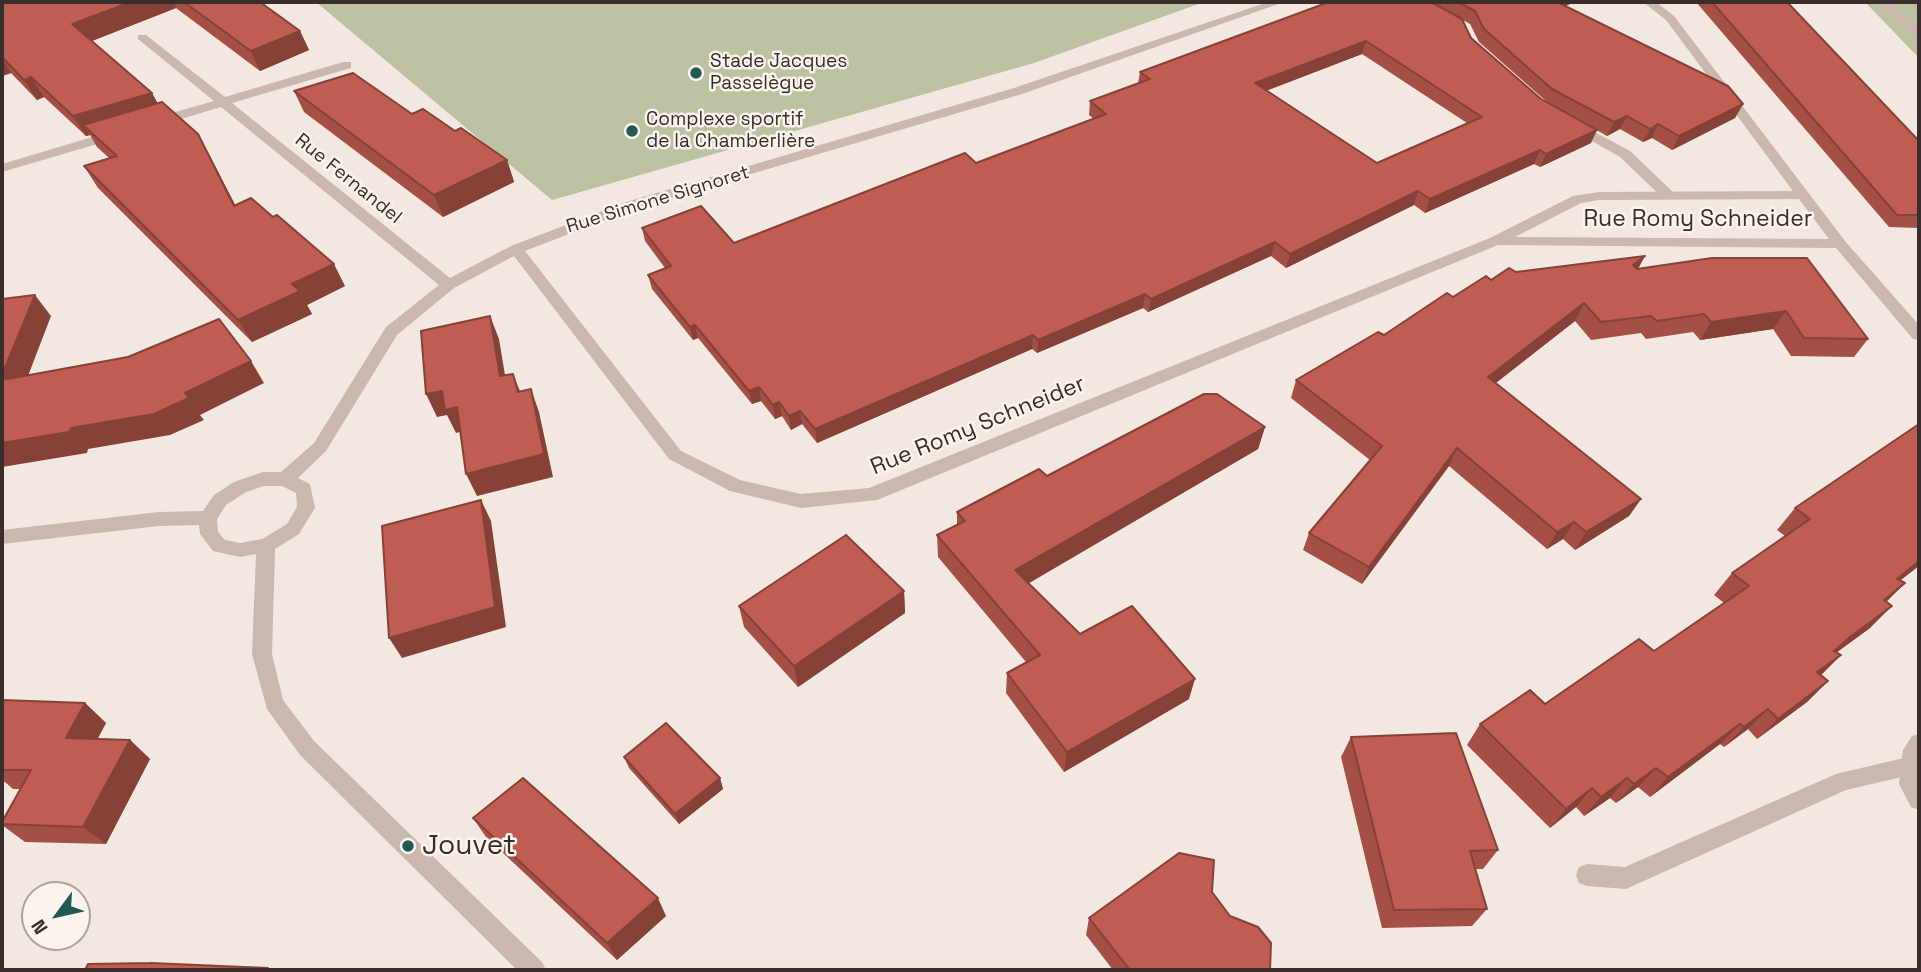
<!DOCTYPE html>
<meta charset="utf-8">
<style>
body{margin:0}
#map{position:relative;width:1921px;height:972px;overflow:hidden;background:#f2e8e1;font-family:"Space Grotesk",sans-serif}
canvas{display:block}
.frame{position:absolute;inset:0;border:4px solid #392e2b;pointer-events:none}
.north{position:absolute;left:21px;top:881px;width:70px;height:70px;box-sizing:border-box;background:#faf3ee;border:2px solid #ada4a0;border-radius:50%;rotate:237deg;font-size:19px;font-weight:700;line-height:28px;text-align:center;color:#392e2b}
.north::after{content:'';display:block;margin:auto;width:24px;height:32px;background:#235955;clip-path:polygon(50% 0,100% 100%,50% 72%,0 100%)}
</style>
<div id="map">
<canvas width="1921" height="972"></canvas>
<div class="frame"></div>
<div class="north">N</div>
</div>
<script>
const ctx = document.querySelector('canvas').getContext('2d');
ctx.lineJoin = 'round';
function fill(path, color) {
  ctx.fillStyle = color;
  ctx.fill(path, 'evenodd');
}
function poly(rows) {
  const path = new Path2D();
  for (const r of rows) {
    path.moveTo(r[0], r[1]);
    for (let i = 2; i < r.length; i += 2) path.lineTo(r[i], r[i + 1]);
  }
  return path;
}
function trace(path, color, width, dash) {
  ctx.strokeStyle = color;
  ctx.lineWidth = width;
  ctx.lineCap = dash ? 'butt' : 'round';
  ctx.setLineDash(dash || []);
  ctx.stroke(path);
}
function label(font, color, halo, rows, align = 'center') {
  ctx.font = font + ' "Space Grotesk",sans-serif';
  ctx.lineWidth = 5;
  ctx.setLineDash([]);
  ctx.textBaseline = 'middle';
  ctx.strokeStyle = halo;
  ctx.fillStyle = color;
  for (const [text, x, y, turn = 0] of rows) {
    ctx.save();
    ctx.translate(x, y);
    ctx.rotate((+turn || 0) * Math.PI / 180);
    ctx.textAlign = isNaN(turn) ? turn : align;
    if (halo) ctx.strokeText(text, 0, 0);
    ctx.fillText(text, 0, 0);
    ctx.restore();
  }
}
const green = poly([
 [316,2,1204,2,1034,63,552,200],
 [1865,2,1919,2,1919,58]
]);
const service = poly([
 [1574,121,1630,151,1674,193,1674,199,1664,199,1620,157,1569,128,1568,125,1574,121],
 [1912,756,1919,759,1919,773,1846,790,1626,889,1587,886,1579,883,1576,875,1579,867,1587,864,1625,867,1836,774,1912,756]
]);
const pedestrian = poly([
 [1878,2,1890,2,1919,30,1919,39,1915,38,1878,2]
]);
const minor = poly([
 [1268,2,1284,2,1022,94,636,208,525,251,681,451,740,480,801,494,869,488,1490,238,1573,196,1599,192,1793,191,1666,20,1643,2,1656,2,1674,16,1845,241,1919,325,1919,340,1913,339,1836,248,1498,245,877,500,801,508,730,491,669,459,514,256,454,288,397,335,326,451,298,478,310,484,315,508,299,534,275,549,272,654,283,700,314,741,542,962,546,970,517,970,300,755,267,709,252,654,256,554,240,557,213,551,200,534,199,525,159,526,2,544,2,530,159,512,203,511,214,495,234,482,263,472,281,472,314,443,386,327,439,285,221,107,161,125,151,125,151,119,214,101,138,39,138,35,146,35,225,97,343,62,351,62,351,68,232,103,450,278,511,246,626,202,1014,88,1268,2],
 [1799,199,1829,239,1515,237,1581,203,1599,200,1799,199],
 [264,486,282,486,296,493,297,507,287,524,262,539,240,543,225,540,218,532,217,519,226,505,246,492,264,486],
 [116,130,123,134,121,137,2,172,2,164,116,130],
 [1919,734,1919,810,1911,807,1899,784,1903,750,1912,736,1919,734]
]);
const wall = poly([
 [2,2,260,2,300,31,309,50,260,71,176,8,92,41,152,93,157,103,198,134,235,205,345,286,307,305,312,314,252,342,98,188,84,166,109,158,97,147,90,135,86,136,44,97,37,100,11,73,2,76],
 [1329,2,1574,2,1566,6,1743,104,1735,118,1672,150,1652,138,1643,142,1620,129,1607,136,1549,103,1591,143,1540,167,1534,164,1425,213,1414,205,1286,268,1271,256,1148,312,1143,308,1037,353,1032,349,817,443,802,424,791,430,782,416,775,419,761,401,752,404,698,338,693,340,652,289,648,275,665,268,645,241,642,228,734,243,976,163,1094,119,1089,115,1090,101,1138,83,1140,72],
 [1463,20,1470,24,1479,42,1547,102,1541,99,1471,38],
 [1362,54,1467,123,1377,163,1266,91],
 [1696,2,1787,2,1919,141,1919,228,1889,227],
 [294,91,412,114,455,131,507,160,514,182,443,217,304,112],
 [1712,258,1868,339,1854,357,1791,356,1773,329,1700,340,1693,332,1646,339,1641,333,1591,340,1575,321,1496,383,1641,499,1629,516,1575,550,1563,539,1547,549,1449,466,1362,584,1303,550,1309,533,1370,460,1291,398,1296,380,1384,335,1453,297,1491,280,1516,272,1638,269],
 [1265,427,1258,449,1028,583,1080,634,1189,699,1064,772,1006,693,1007,673,1026,662,938,557,937,535,957,525,957,512,1047,476],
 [1795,508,1905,583,1886,602,1870,628,1837,652,1841,655,1821,675,1828,681,1807,702,1757,739,1748,729,1724,747,1720,744,1650,797,1638,787,1616,803,1610,798,1584,816,1576,807,1550,828,1467,745,1480,724,1545,704,1654,651,1724,603,1714,595,1732,573,1785,536,1777,530],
 [904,591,905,613,798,687,744,627,739,606],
 [2,700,85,703,106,723,97,739,130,740,150,759,106,844,25,842,2,825,2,822,21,789,13,789,5,782,2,782],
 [1351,737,1498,850,1483,869,1475,869,1487,909,1472,926,1382,928,1341,757],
 [624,757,720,778,723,789,679,824,629,768],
 [473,818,666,916,617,960,486,837],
 [1212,892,1270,970,1113,970,1086,935,1089,918]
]);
const shadedWall = poly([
 [131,2,173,2,176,8,84,44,72,24],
 [1554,2,1574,2,1550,13],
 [300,31,309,50,260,71,251,51],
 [1366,41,1362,54,1252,96,1255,83],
 [2,59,11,73,2,76],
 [31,77,44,97,37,100,24,80],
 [152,93,163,113,83,125,90,135,86,136,73,116],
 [1743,104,1735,118,1672,150,1679,136],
 [1627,116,1620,129,1607,136,1614,122],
 [1658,124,1652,138,1643,142,1650,129],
 [1597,130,1591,143,1540,167,1546,154],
 [198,134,210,156,247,228,234,206],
 [1540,150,1534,164,1425,213,1430,199],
 [507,160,514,182,443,217,434,195],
 [1418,191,1414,205,1286,268,1290,254],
 [1275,242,1271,256,1148,312,1151,299],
 [1645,256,1636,273,1633,265],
 [334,264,345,286,307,305,312,314,252,342,238,320,292,284],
 [1145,294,1143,308,1037,353,1038,340],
 [35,295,51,316,18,402,2,383,2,375],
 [1584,303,1575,321,1480,395,1488,377],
 [1786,311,1773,329,1700,340,1711,322],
 [490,316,499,339,509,399,500,376],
 [695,325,698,338,693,340,690,327],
 [1033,335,1032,349,817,443,815,429],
 [251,361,264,383,200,415,204,420,170,435,88,449,87,453,2,467,2,443,71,428,185,393],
 [513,374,522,396,518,392],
 [759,387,761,401,752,404,749,391],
 [531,389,539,412,553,477,477,496,466,474],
 [442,391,457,407,467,430,456,433,447,415,437,417,426,394],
 [779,402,782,416,775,419,773,405],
 [800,411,802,424,791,430,789,416],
 [1265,427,1258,449,1014,592,1015,570],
 [1457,448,1449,466,1362,584,1369,567],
 [1641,499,1629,516,1575,550,1586,532],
 [481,500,491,521,506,627,402,658,389,638],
 [1574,522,1563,539,1547,549,1557,532],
 [1919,561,1919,566,1875,600,1897,579],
 [1905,583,1883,605,1884,600],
 [904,591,905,613,798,687,794,666],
 [1892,606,1870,628,1829,658,1834,651,1850,637],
 [1841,655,1820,676,1817,672],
 [1195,679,1189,699,1064,772,1067,752],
 [1828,681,1807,702,1757,739,1778,719],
 [85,703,106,723,88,757,66,738],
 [1768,709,1748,729,1724,747,1744,727],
 [1740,724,1720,744,1650,797,1668,777],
 [130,740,150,759,106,844,83,827],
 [1656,768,1638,787,1616,803,1634,784],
 [720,778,723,789,679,824,675,814],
 [1627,778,1610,798,1584,816,1601,797],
 [1592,788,1576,807,1550,828,1566,809],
 [658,898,666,916,617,960,607,943]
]);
const building = poly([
 [2,2,131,2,72,24,152,93,73,116,31,77,24,80,2,57,2,2],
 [184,2,260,2,300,31,251,51,184,2],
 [1329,2,1431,2,1462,19,1471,38,1541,99,1597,130,1546,154,1540,150,1430,199,1418,191,1290,254,1275,242,1151,299,1145,294,1038,340,1033,335,815,429,800,411,789,416,779,402,773,405,759,387,749,391,695,325,690,327,648,275,671,266,642,228,701,206,734,243,965,153,976,163,1106,114,1090,101,1150,79,1140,72,1329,2],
 [1366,41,1482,117,1377,163,1255,83,1366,41],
 [1458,2,1557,2,1728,86,1743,104,1679,136,1658,124,1650,129,1627,116,1614,122,1552,89,1484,29,1475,11,1458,2],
 [1712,2,1787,2,1919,141,1919,215,1897,215,1712,2],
 [353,73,412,114,423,109,455,131,461,128,507,160,434,195,294,91,353,73],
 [162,102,198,134,234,206,251,198,273,217,277,215,334,264,292,284,300,291,238,320,84,166,117,156,83,125,162,102],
 [1645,256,1633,265,1637,269,1712,258,1807,258,1868,339,1804,338,1786,311,1711,322,1704,314,1657,321,1651,316,1601,322,1584,303,1488,377,1641,499,1586,532,1574,522,1557,532,1457,448,1369,567,1309,533,1382,446,1296,380,1378,332,1384,335,1447,293,1453,297,1486,276,1491,280,1509,268,1516,272,1645,256],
 [35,295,2,375,2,299,35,295],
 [490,316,500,376,513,374,518,392,531,389,544,454,466,474,457,407,445,410,442,391,426,394,421,331,490,316],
 [219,319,251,361,185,393,189,398,154,414,71,428,69,432,2,443,2,380,128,357,219,319],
 [1204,394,1217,394,1265,427,1015,570,1080,634,1132,606,1195,679,1067,752,1007,673,1040,655,937,535,965,521,957,512,1039,469,1047,476,1204,394],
 [1919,424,1919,561,1897,579,1905,583,1884,600,1892,606,1850,637,1834,651,1841,655,1817,672,1828,681,1778,719,1768,709,1744,727,1740,724,1668,777,1656,768,1634,784,1627,778,1601,797,1592,788,1566,809,1480,724,1530,690,1545,704,1639,639,1654,651,1749,586,1732,573,1810,519,1795,508,1919,424],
 [481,500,495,607,389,638,382,526,481,500],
 [846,535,904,591,794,666,739,606,846,535],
 [2,700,85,703,66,738,130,740,83,827,2,824,2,822,31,770,2,770,2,700],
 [666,723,720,778,675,814,624,757,666,723],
 [1456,733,1498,850,1470,851,1487,909,1394,910,1351,737,1456,733],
 [523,778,658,898,607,943,473,818,523,778],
 [1179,853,1214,860,1212,892,1230,916,1258,927,1271,943,1270,970,1130,970,1089,918,1179,853],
 [150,963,268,968,267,970,85,970,88,964,150,963]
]);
const markers = [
 [696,73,7,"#235955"],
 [632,131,7,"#235955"],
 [408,846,7,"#235955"]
];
const farPoinames = [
 ["Stade Jacques",710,62],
 ["Passelègue",710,84],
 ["Complexe sportif",646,120],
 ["de la Chamberlière",646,142]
];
const farStreetnames = [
 ["Rue Fernandel",348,179,39],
 ["Rue Simone Signoret",658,200,-17]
];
const streetNames = [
 ["Rue Romy Schneider",1698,220],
 ["Rue Romy Schneider",978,426,-22]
];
const nearPoinames = [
 ["Jouvet",422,846]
];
fill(green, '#bbc1a1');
fill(service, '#cab7ad');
fill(pedestrian, '#cab7ad');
fill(minor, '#cab7ad');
fill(wall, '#a55047');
fill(shadedWall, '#864139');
fill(building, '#c05d52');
trace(building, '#864139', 2);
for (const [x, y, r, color] of markers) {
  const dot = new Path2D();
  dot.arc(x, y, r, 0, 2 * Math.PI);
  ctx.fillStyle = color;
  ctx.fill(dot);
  trace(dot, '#faf3ee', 2.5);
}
label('19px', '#392e2b', '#faf3ee', farPoinames, 'left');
label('19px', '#392e2b', '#faf3ee', farStreetnames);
label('23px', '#392e2b', '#faf3ee', streetNames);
label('28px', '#392e2b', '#faf3ee', nearPoinames, 'left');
</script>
